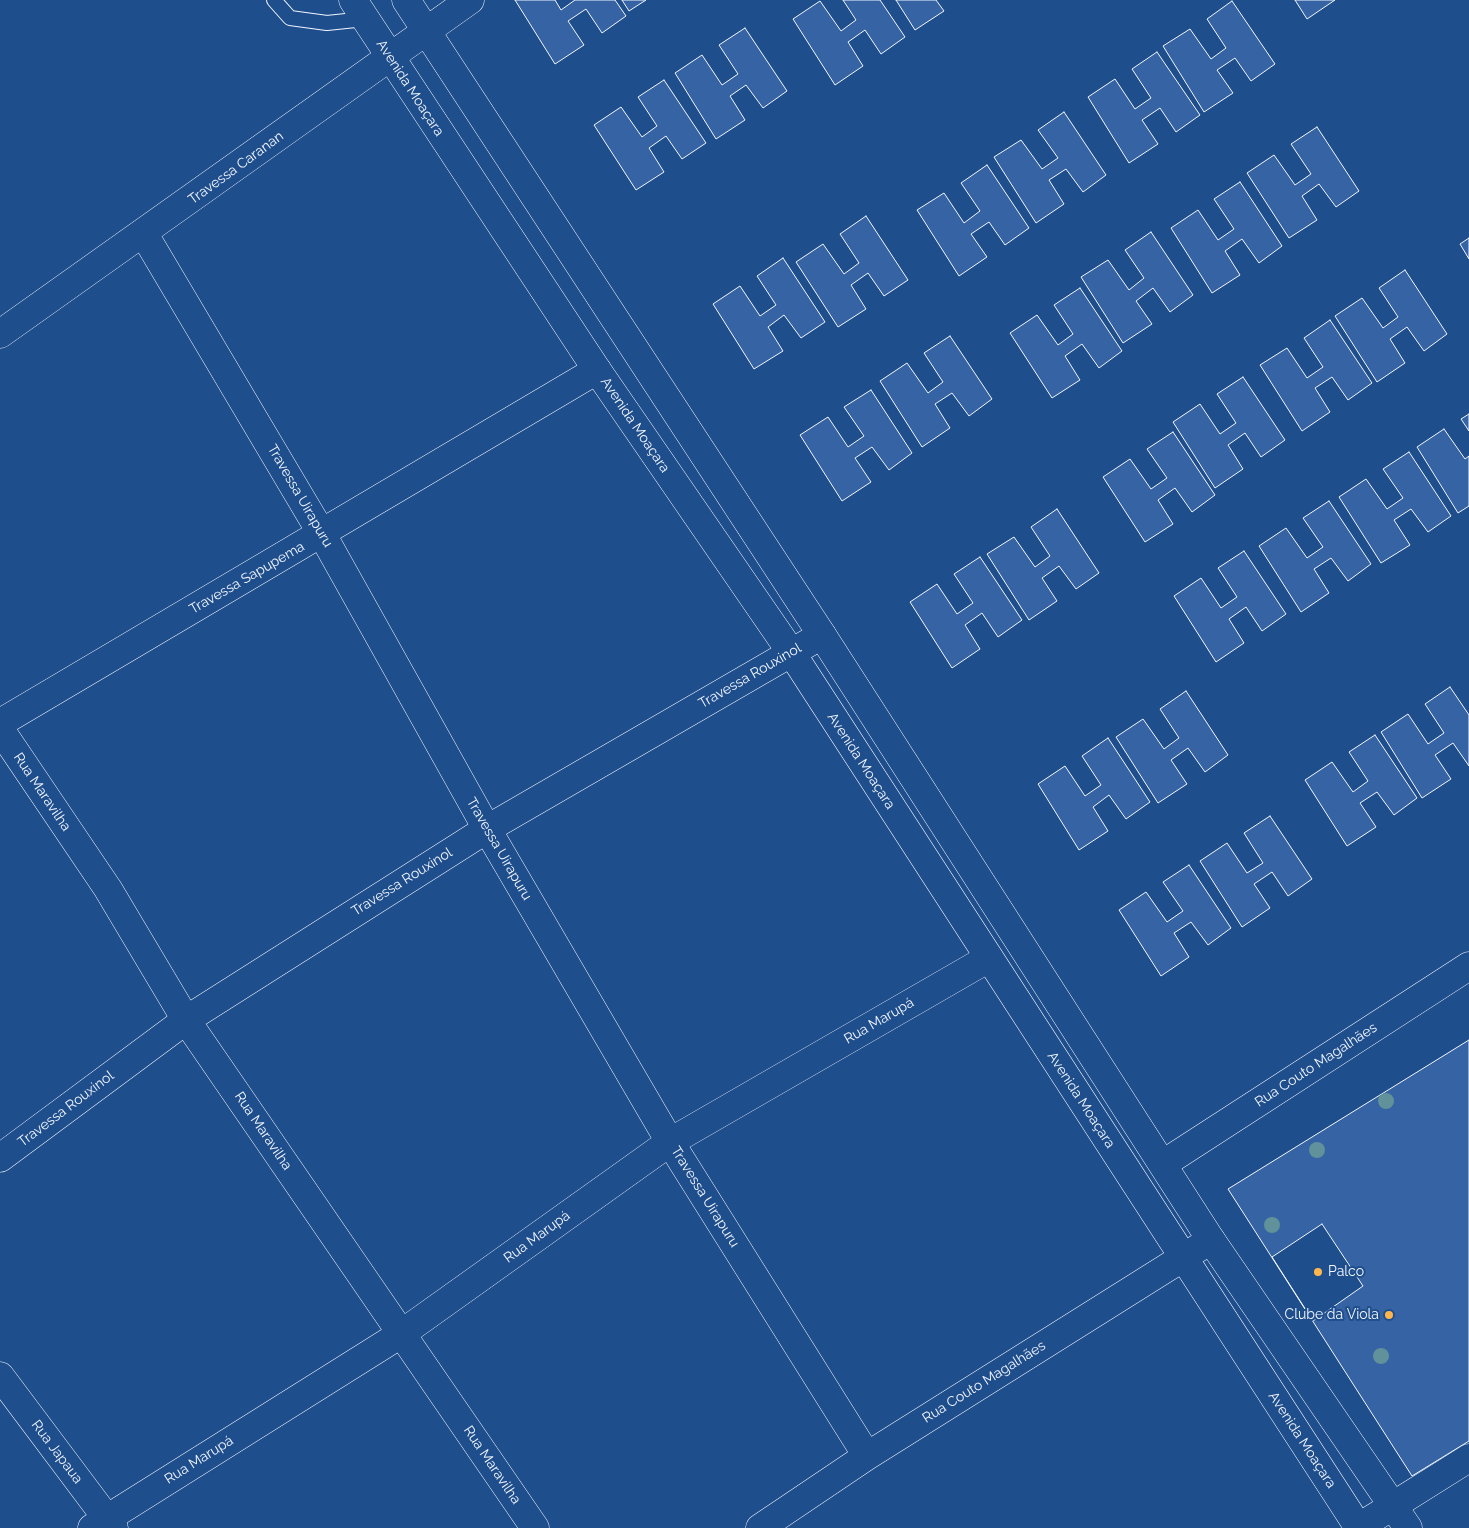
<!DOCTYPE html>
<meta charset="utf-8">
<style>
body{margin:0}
canvas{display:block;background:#1f4e8c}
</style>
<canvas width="1469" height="1528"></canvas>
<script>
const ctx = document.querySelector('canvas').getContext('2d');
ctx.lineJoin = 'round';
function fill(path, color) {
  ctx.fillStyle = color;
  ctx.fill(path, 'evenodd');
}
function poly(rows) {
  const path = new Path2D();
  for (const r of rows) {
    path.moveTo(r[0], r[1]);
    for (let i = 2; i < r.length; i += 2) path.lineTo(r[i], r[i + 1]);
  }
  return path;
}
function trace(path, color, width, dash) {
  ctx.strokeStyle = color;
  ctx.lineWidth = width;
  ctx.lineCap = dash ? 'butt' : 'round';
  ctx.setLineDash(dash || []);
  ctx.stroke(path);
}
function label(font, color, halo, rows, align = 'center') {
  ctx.font = font + ' Raleway,sans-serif';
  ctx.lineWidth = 4;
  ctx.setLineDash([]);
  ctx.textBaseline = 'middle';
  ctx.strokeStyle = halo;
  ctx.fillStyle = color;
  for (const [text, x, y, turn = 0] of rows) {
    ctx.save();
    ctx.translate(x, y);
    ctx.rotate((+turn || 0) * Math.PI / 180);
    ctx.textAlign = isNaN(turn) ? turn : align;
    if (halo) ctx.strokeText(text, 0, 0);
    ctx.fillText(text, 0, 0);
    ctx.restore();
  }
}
const building = poly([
 [515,0,555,0,561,10,575,0,615,0,626,16,602,33,586,9,568,21,584,45,555,64,515,0],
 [622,0,646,0,629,11,622,0],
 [843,0,880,0,905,37,881,54,865,30,848,42,863,66,835,85,793,19,820,1,841,31,856,20,843,0],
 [896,0,936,0,944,11,915,30,896,0],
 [1295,0,1335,0,1307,19,1295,0],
 [1232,1,1275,64,1251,81,1235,58,1217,70,1233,93,1204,112,1163,46,1190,29,1211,59,1226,48,1207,19,1232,1],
 [745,28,787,91,763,108,746,85,730,96,745,120,716,139,675,73,702,55,722,85,738,74,719,45,745,28],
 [1157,52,1200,115,1176,132,1160,108,1142,120,1158,144,1129,163,1088,97,1115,79,1135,109,1151,98,1132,69,1157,52],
 [664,80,706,143,682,159,666,136,649,148,664,172,636,190,594,125,621,107,642,137,657,126,638,97,664,80],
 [1064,112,1106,175,1083,192,1066,169,1049,180,1064,204,1036,223,994,157,1021,140,1042,169,1058,158,1038,130,1064,112],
 [1317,127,1359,191,1336,207,1319,184,1302,196,1317,220,1289,238,1247,173,1274,155,1295,185,1311,174,1291,144,1317,127],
 [987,165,1029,228,1005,245,989,222,971,234,987,257,959,276,917,210,944,193,964,223,980,211,961,183,987,165],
 [1240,182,1282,246,1259,263,1242,239,1225,251,1240,275,1212,293,1171,228,1198,210,1218,240,1234,229,1214,199,1240,182],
 [866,216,908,280,884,296,868,273,851,285,866,309,838,327,796,262,823,244,844,274,859,263,840,234,866,216],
 [1151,232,1193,295,1170,312,1153,288,1136,301,1152,324,1123,343,1081,277,1108,260,1129,290,1144,278,1125,250,1151,232],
 [1469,238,1469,259,1460,244,1469,238],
 [783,258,825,322,801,338,784,315,768,327,783,351,754,369,713,304,740,286,760,316,776,305,757,276,783,258],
 [1405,270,1447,334,1424,351,1407,327,1390,339,1405,363,1377,382,1335,316,1362,298,1383,328,1398,317,1379,288,1405,270],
 [1080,288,1122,351,1099,368,1082,344,1065,356,1080,380,1052,398,1010,333,1037,315,1058,345,1073,334,1054,305,1080,288],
 [1330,320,1372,383,1348,400,1332,377,1315,388,1330,412,1302,431,1260,365,1287,348,1307,378,1323,367,1304,338,1330,320],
 [950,336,992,399,969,416,952,393,935,404,950,428,922,447,880,381,907,363,928,393,943,382,924,353,950,336],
 [1243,377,1285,440,1261,457,1245,433,1228,445,1243,469,1215,488,1173,422,1200,404,1220,434,1236,423,1217,394,1243,377],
 [871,390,912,453,889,470,872,447,855,458,871,482,842,501,800,435,828,417,848,447,864,436,844,407,871,390],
 [1469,414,1469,431,1461,419,1469,414],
 [1444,429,1465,459,1469,456,1469,506,1458,513,1417,447,1444,429],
 [1173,432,1215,495,1192,512,1175,488,1158,500,1173,524,1145,542,1103,477,1130,459,1151,489,1167,478,1147,449,1173,432],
 [1409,452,1451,516,1428,532,1411,509,1394,520,1410,545,1381,563,1339,497,1366,479,1387,509,1403,498,1383,469,1409,452],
 [1329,501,1371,564,1348,581,1331,558,1314,569,1329,593,1301,612,1259,546,1286,528,1307,558,1323,547,1303,518,1329,501],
 [1057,509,1099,573,1076,589,1059,566,1042,578,1057,601,1029,620,987,554,1014,537,1035,567,1050,556,1031,527,1057,509],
 [1244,551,1286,614,1262,631,1246,607,1229,619,1244,643,1216,662,1174,596,1201,578,1221,608,1237,597,1218,568,1244,551],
 [980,557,1022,620,998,637,982,613,965,625,980,649,952,668,910,602,937,584,957,614,973,603,954,574,980,557],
 [1450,687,1469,715,1469,766,1453,743,1435,755,1451,779,1422,798,1381,732,1408,714,1428,744,1444,733,1425,704,1450,687],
 [1186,691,1228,755,1205,772,1188,748,1171,760,1187,784,1158,803,1116,737,1143,719,1164,749,1179,738,1160,709,1186,691],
 [1375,735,1417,798,1394,815,1377,792,1360,803,1376,827,1347,846,1305,780,1332,762,1353,792,1368,781,1349,752,1375,735],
 [1108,738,1150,802,1126,819,1109,795,1093,807,1108,831,1079,850,1038,784,1065,766,1085,796,1101,785,1082,756,1108,738],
 [1270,816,1312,879,1288,896,1272,872,1254,884,1270,908,1242,927,1200,861,1227,843,1247,873,1263,863,1244,833,1270,816],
 [1189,865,1231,928,1208,945,1191,922,1174,933,1189,957,1161,976,1119,910,1146,892,1167,922,1183,911,1163,882,1189,865],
 [1469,1040,1469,1441,1412,1476,1228,1189,1469,1040],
 [1322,1224,1363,1286,1313,1321,1272,1257,1322,1224]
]);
const service = poly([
 [274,0,290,18,327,23,365,19]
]);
const minor = poly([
 [144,234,322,534,487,829,670,1142,867,1456],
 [0,334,470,0],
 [0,723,597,370],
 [0,729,108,889,186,1020,535,1528],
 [1163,1164,1469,966],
 [0,1376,114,1528],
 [1359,1527,1469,1458],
 [92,1528,401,1334,670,1142,989,958],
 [760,1528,867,1456,1211,1240]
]);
const tertiary = poly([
 [0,1158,186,1020,487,829,822,635]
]);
const primary = poly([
 [353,0,597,370,791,652,1359,1528],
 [406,0,822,635,1211,1240,1408,1528]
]);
const trees = [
 [1386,1101],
 [1317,1150],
 [1272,1225],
 [1381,1356]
];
const markers = [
 [1318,1272,5,"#ffb74d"],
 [1389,1315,5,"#ffb74d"]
];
const streetNames = [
 ["Avenida Moaçara",410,88,57],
 ["Travessa Caranan",236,168,-36],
 ["Avenida Moaçara",635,425,56],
 ["Travessa Uirapuru",300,496,60],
 ["Travessa Sapupema",247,578,-30],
 ["Travessa Rouxinol",750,676,-30],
 ["Avenida Moaçara",861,761,57],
 ["Rua Maravilha",42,792,56],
 ["Travessa Uirapuru",499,849,60],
 ["Travessa Rouxinol",402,882,-32],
 ["Rua Marupá",879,1021,-30],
 ["Rua Couto Magalhães",1316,1065,-33],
 ["Avenida Moaçara",1081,1100,57],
 ["Travessa Rouxinol",66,1109,-37],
 ["Rua Maravilha",263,1131,56],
 ["Travessa Uirapuru",705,1197,58],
 ["Rua Marupá",537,1237,-36],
 ["Rua Couto Magalhães",984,1382,-32],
 ["Avenida Moaçara",1302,1440,57],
 ["Rua Japaua",57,1452,53],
 ["Rua Marupá",199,1460,-32],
 ["Rua Maravilha",492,1465,56]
];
const poiNames = [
 ["Palco",1328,1272],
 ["Clube da Viola",1379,1315,"right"]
];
fill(building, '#3563a3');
trace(building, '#f2f6ff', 1);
trace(service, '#f2f6ff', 16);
trace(minor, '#f2f6ff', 29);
trace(tertiary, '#f2f6ff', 29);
trace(primary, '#f2f6ff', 29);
trace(service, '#1f4e8c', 14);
trace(minor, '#1f4e8c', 28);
trace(tertiary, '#1f4e8c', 28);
trace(primary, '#1f4e8c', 28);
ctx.fillStyle = '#61919a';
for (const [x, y] of trees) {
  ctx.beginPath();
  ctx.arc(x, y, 8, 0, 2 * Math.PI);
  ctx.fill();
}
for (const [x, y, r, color] of markers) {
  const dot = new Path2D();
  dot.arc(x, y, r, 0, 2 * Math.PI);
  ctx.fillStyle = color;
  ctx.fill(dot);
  trace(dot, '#1f4e8c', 2);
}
label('14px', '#f2f6ff', '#1f4e8c', streetNames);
label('14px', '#f2f6ff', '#1f4e8c', poiNames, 'left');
</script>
